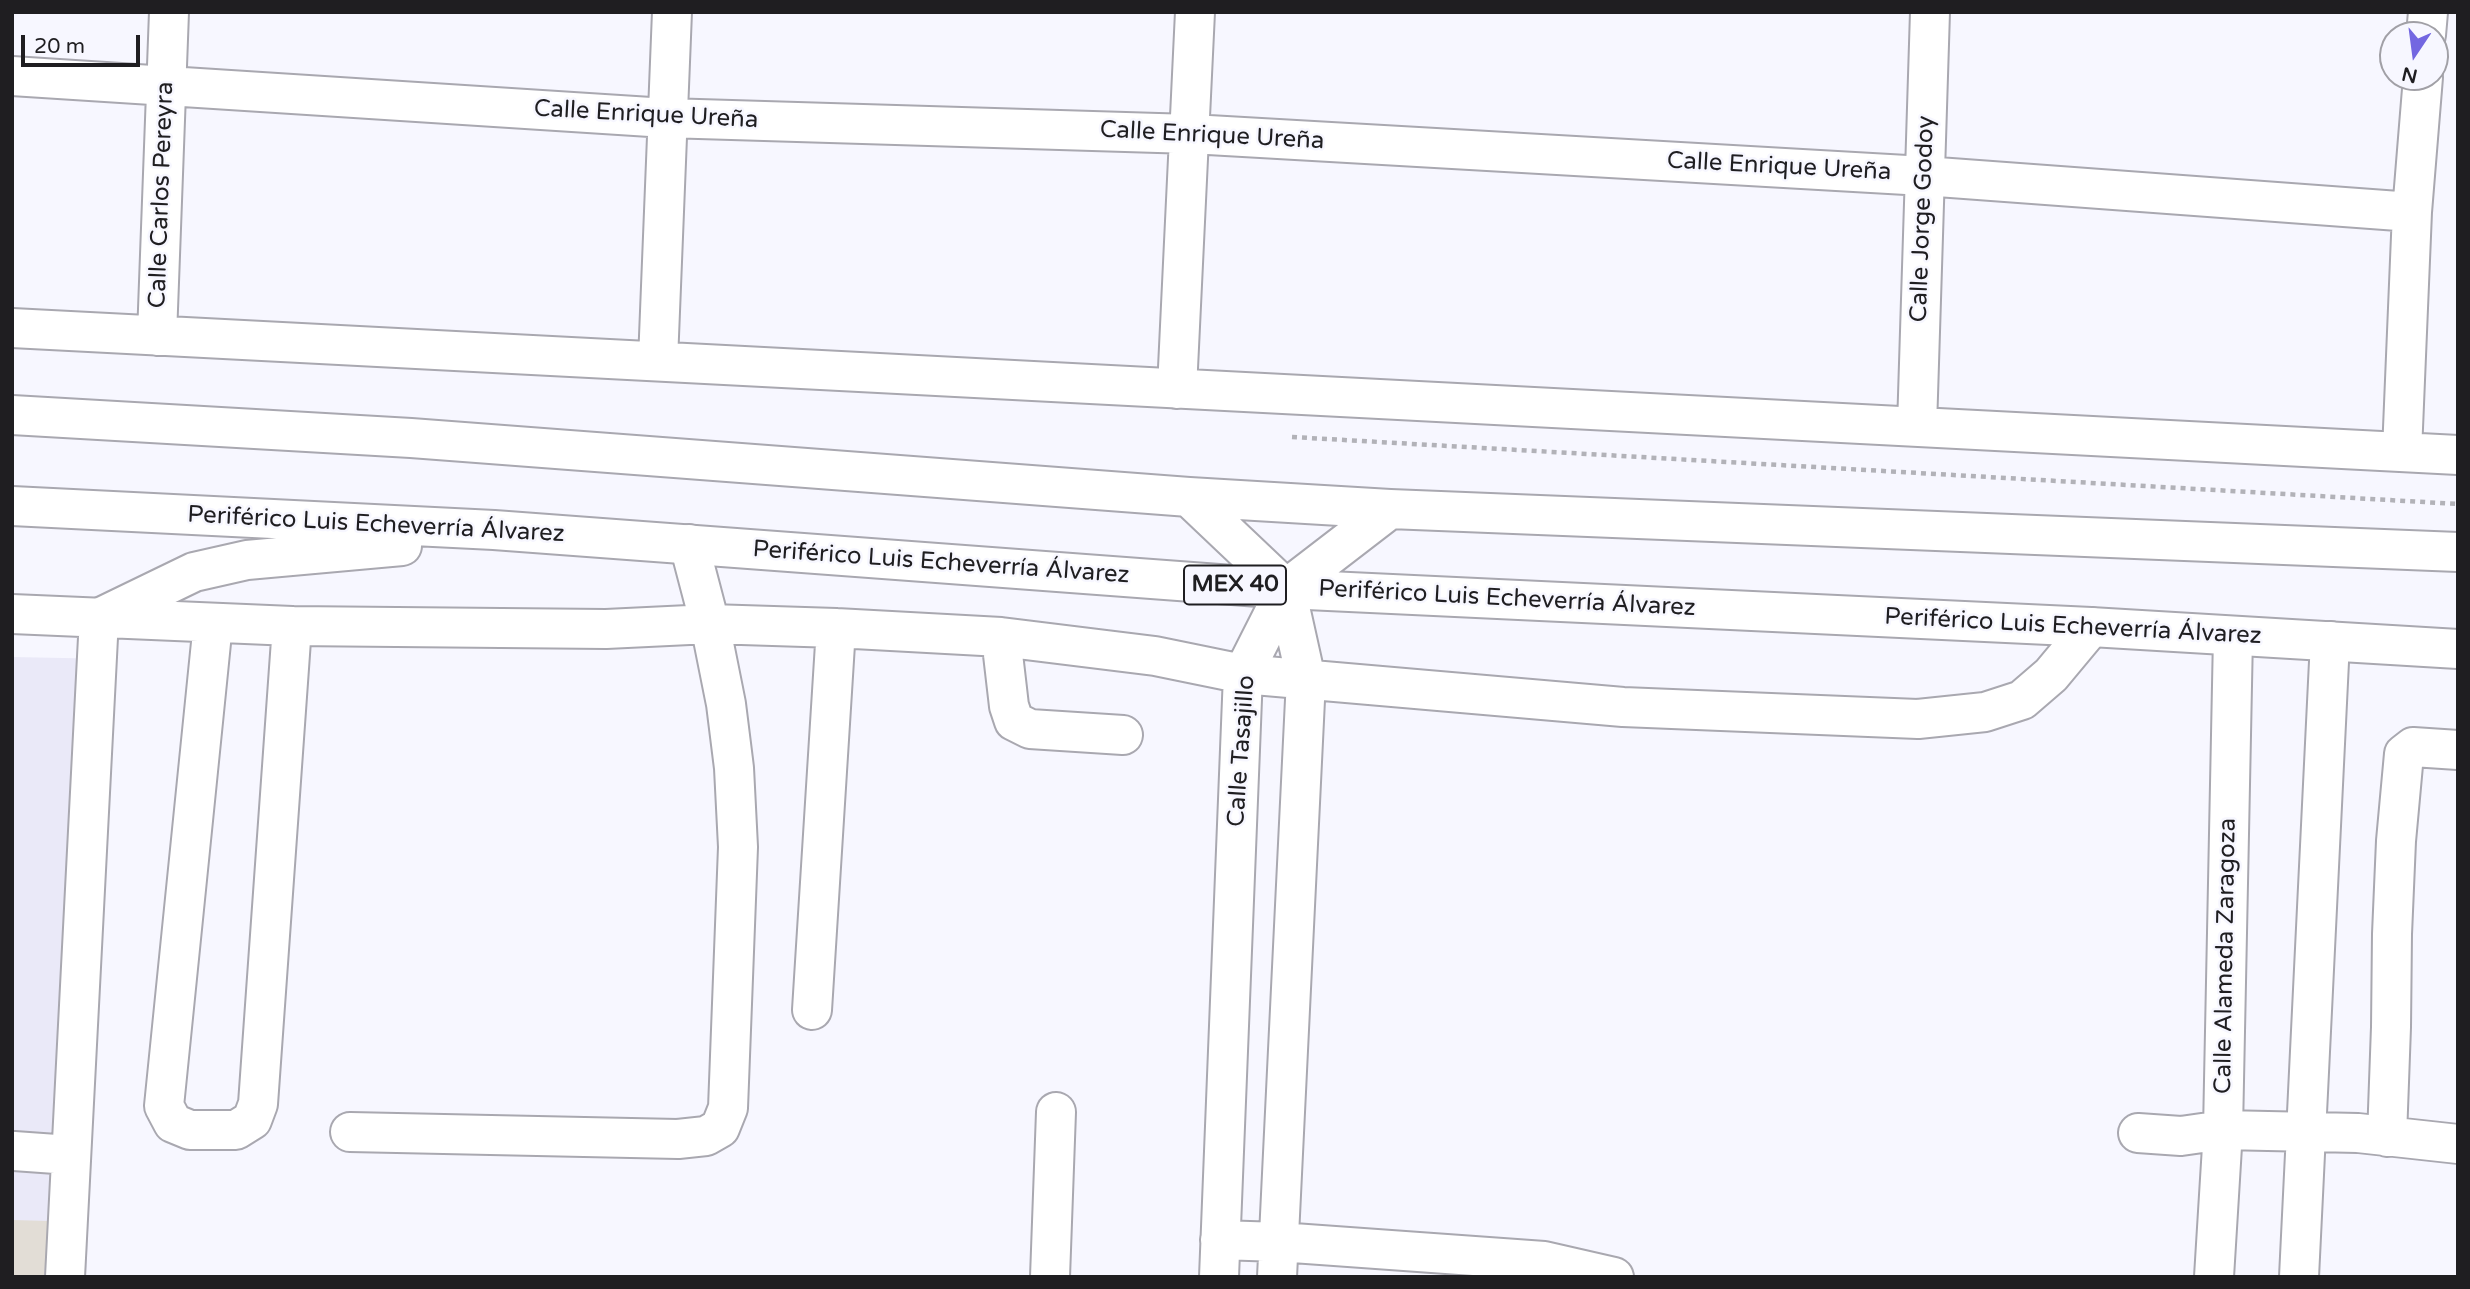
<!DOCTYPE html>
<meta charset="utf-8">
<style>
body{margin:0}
#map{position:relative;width:2470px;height:1289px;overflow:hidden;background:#f7f7ff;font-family:"Varela Round",sans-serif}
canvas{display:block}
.frame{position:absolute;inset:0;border:14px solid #1f1e21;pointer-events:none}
.north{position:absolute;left:2379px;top:21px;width:70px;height:70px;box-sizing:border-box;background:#f7f7ff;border:2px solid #a1a0a6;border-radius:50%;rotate:193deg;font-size:19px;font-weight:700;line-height:28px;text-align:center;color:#1f1e21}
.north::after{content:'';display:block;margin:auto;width:24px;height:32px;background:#7367e1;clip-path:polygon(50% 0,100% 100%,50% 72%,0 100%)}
.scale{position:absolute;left:21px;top:35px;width:119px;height:32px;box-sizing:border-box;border:4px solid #1f1e21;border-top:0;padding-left:9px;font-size:21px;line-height:24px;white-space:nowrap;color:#1f1e21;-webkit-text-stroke:5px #f7f7ff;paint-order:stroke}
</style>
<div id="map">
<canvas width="2470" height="1289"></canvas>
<div class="frame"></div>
<div class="north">N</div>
<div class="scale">20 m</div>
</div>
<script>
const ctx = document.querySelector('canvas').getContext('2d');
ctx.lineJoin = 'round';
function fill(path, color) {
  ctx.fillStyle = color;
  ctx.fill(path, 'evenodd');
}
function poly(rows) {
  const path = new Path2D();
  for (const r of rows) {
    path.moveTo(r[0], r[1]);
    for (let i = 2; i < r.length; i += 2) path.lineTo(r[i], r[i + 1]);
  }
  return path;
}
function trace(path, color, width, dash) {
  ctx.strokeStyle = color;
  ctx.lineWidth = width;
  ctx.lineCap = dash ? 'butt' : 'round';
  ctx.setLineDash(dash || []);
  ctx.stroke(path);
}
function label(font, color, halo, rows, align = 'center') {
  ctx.font = font + ' "Varela Round",sans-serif';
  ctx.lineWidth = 5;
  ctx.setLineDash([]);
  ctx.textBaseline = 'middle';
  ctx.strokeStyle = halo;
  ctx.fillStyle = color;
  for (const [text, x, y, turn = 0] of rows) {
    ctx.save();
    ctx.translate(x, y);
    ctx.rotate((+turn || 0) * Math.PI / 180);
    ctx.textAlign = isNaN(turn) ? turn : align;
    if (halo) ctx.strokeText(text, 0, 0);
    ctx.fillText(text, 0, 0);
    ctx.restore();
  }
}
const built = poly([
 [12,657,115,659,86,1277,12,1277]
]);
const building = poly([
 [12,1220,49,1221,44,1277,12,1277]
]);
const path = poly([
 [1292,437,2458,504]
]);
const minor = poly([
 [2426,35,2428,12],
 [12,76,666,118,1191,134,1924,176,2412,212],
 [12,328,2458,455],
 [157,336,169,12],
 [658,361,672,12],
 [1177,389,1195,12],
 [1917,427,1930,12],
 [2402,452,2412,212,2423,77],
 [12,614,292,626,606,629,710,624,836,628,1001,637,1155,656,1243,674,1623,707,1918,719,1985,712,2022,700,2051,675,2091,627],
 [213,623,164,1106,173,1123,190,1130,236,1130,252,1120,258,1104,292,626],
 [1001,637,1009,706,1014,721,1030,729,1123,735],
 [812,1010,836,628],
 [350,1132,678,1139,706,1136,720,1128,728,1108,738,847,734,768,726,704,710,624,689,544],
 [2138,1133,2181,1136,2223,1130,2358,1133,2458,1144],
 [2387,1137,2391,1027,2392,934,2396,841,2404,754,2413,747,2458,750],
 [14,1151,70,1155],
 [1220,1240,1279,1242,1544,1261,1614,1277],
 [65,1277,99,618],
 [1050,1277,1056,1112],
 [1219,1277,1243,674,1286,589],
 [1277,1277,1306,679,1286,589],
 [2214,1277,2223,1130,2233,636],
 [2299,1277,2330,641]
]);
const highway = poly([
 [12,415,411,438,1189,497,1390,509,2458,552],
 [1189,497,1286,589,1390,509],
 [12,506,494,530,1286,589,2091,627,2458,649],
 [99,618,194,572,247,560,402,546]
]);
const shields = [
 [1235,585,102]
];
const shieldNames = [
 ["MEX 40",1235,585]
];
const streetNames = [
 ["Calle Enrique Ureña",646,115,3],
 ["Calle Enrique Ureña",1212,136,3],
 ["Calle Enrique Ureña",1779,167,3],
 ["Calle Carlos Pereyra",162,195,-88],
 ["Calle Jorge Godoy",1923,219,-88],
 ["Periférico Luis Echeverría Álvarez",376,525,3],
 ["Periférico Luis Echeverría Álvarez",941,563,4],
 ["Periférico Luis Echeverría Álvarez",1507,599,3],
 ["Periférico Luis Echeverría Álvarez",2073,627,3],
 ["Calle Tasajillo",1242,751,-86],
 ["Calle Alameda Zaragoza",2226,956,-89]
];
fill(built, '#eae9f8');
fill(building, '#e2ddd6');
trace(minor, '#a9a8b0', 42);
trace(highway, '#a9a8b0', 42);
trace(path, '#b2b2b8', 4.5, [5, 5]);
trace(minor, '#fff', 38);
trace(highway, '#fff', 38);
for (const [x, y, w] of shields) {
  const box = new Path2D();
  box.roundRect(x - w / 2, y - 19.5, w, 39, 5);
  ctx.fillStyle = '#f7f7ff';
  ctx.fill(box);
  trace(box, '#1f1e21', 2);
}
label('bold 23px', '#1f1e21', null, shieldNames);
label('24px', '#1f1e21', '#f7f7ff', streetNames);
</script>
